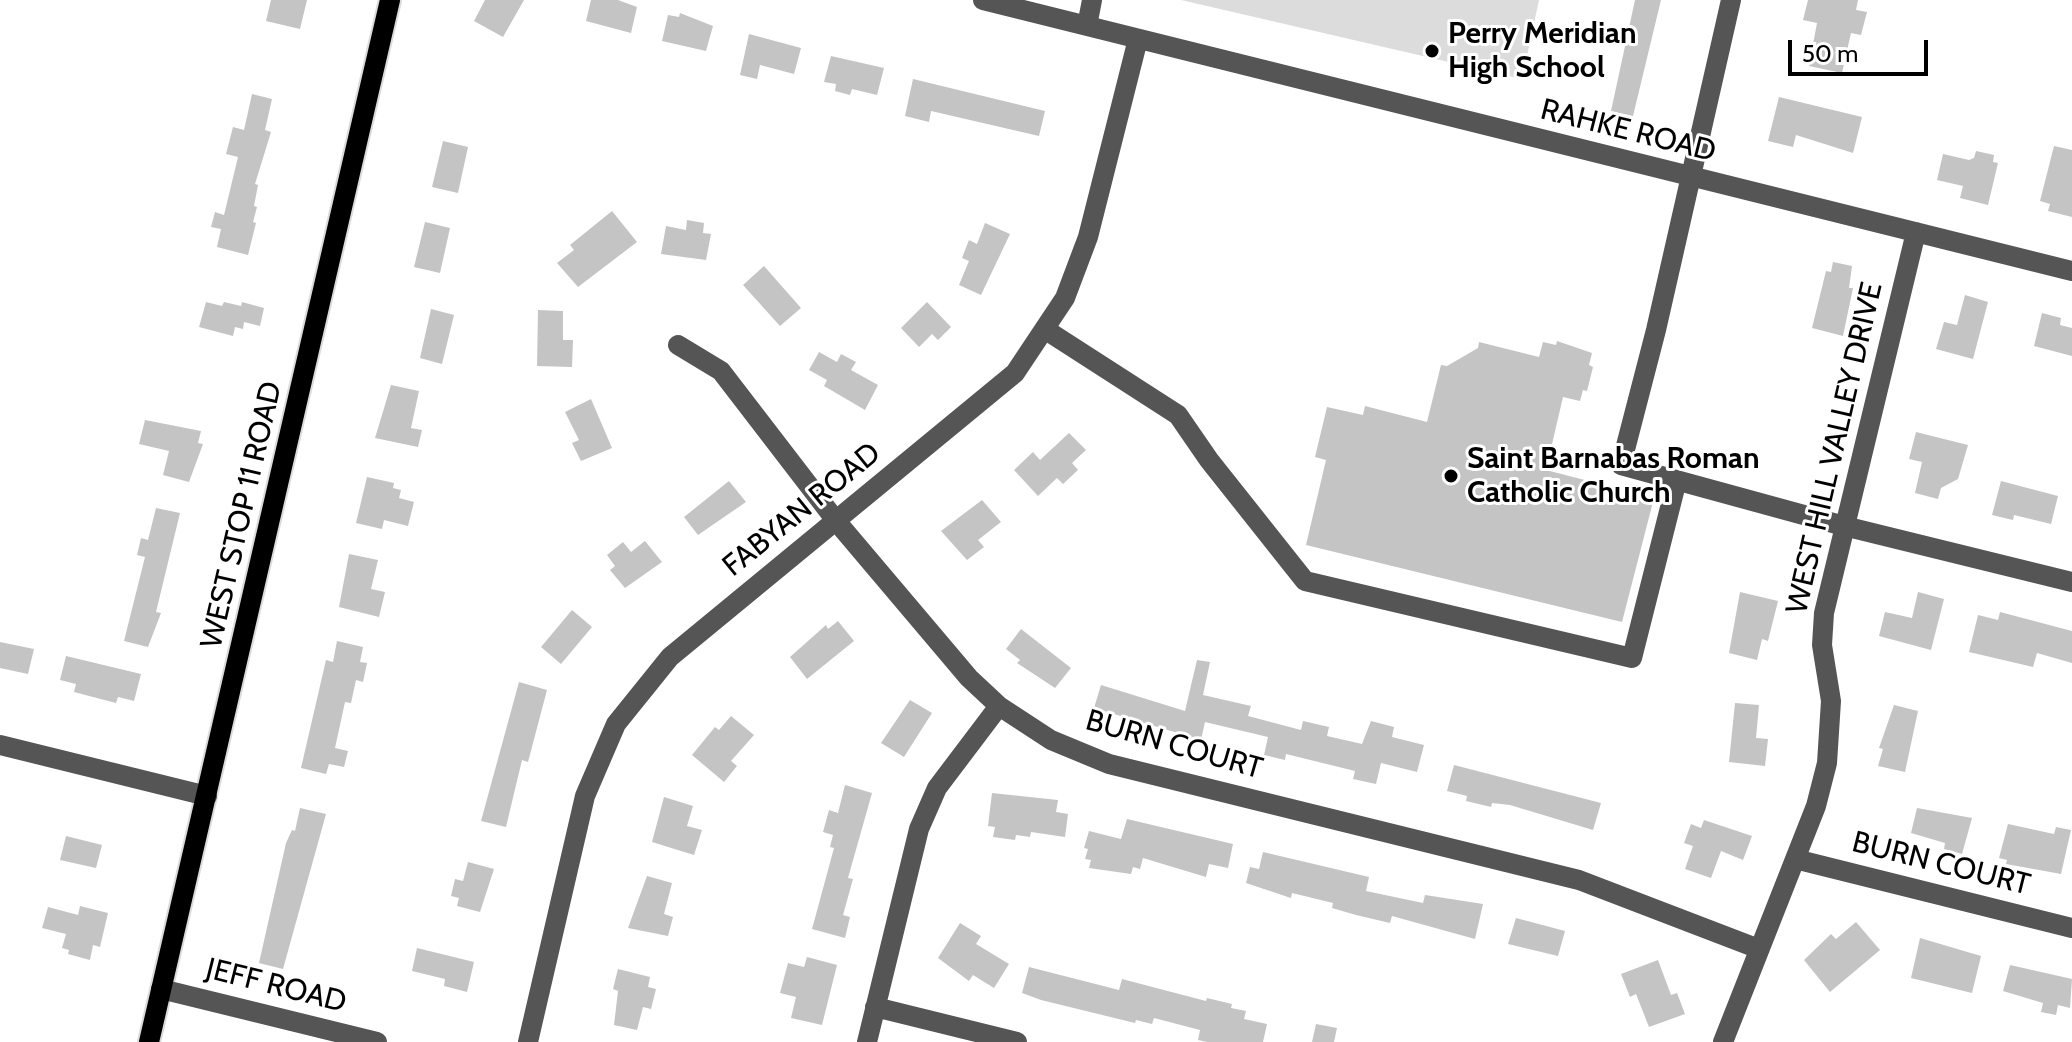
<!DOCTYPE html>
<style>
body{margin:0}
#map{position:relative;width:2072px;height:1042px;overflow:hidden;background:#fff;font-family:Cabin,sans-serif}
canvas{display:block}
.scale{position:absolute;left:1788px;top:40px;width:140px;height:36px;box-sizing:border-box;border:4px solid #000;border-top:0;padding-left:10px;font-size:24px;line-height:28px;white-space:nowrap;color:#000;-webkit-text-stroke:6px #fff;paint-order:stroke}
</style>
<div id="map">
<canvas width="2072" height="1042"></canvas>
<div class="scale">50 m</div>
</div>
<script>
const ctx = document.querySelector('canvas').getContext('2d');
ctx.lineJoin = 'round';
function fill(path, color) {
  ctx.fillStyle = color;
  ctx.fill(path, 'evenodd');
}
function poly(rows) {
  const path = new Path2D();
  for (const r of rows) {
    path.moveTo(r[0], r[1]);
    for (let i = 2; i < r.length; i += 2) path.lineTo(r[i], r[i + 1]);
  }
  return path;
}
function trace(path, color, width, dash) {
  ctx.strokeStyle = color;
  ctx.lineWidth = width;
  ctx.lineCap = dash ? 'butt' : 'round';
  ctx.setLineDash(dash || []);
  ctx.stroke(path);
}
function label(font, color, halo, rows, align = 'center') {
  ctx.font = font + ' Cabin,sans-serif';
  ctx.lineWidth = 6;
  ctx.setLineDash([]);
  ctx.textBaseline = 'middle';
  ctx.strokeStyle = halo;
  ctx.fillStyle = color;
  for (const [text, x, y, turn = 0] of rows) {
    ctx.save();
    ctx.translate(x, y);
    ctx.rotate((+turn || 0) * Math.PI / 180);
    ctx.textAlign = isNaN(turn) ? turn : align;
    if (halo) ctx.strokeText(text, 0, 0);
    ctx.fillText(text, 0, 0);
    ctx.restore();
  }
}
const green = poly([
 [1181,0,1539,0,1522,79]
]);
const building = poly([
 [271,0,307,0,300,29,266,21],
 [485,0,524,0,503,37,474,21],
 [591,0,618,0,637,7,631,33,586,21],
 [1635,0,1661,0,1633,116,1611,111],
 [1808,0,1858,0,1856,10,1867,12,1861,35,1851,33,1842,73,1809,66,1817,23,1803,20],
 [680,13,713,26,706,51,662,41,668,15,679,17],
 [749,34,801,48,794,74,760,65,757,79,740,75],
 [831,56,884,68,877,95,852,89,850,95,835,91,836,84,824,82],
 [913,79,1045,111,1039,136,931,111,929,122,905,116],
 [252,94,272,99,265,130,271,132,255,184,258,185,254,206,257,207,253,222,256,223,248,255,217,247,221,229,211,227,215,212,224,215,238,157,226,154,233,127,244,130],
 [1779,97,1862,117,1853,153,1796,135,1793,147,1768,141],
 [443,141,468,147,458,193,432,187],
 [2054,146,2072,150,2072,217,2048,211,2050,204,2040,201],
 [1976,151,1994,155,1993,162,1998,163,1988,205,1960,198,1963,186,1937,180,1943,154,1969,160,1974,158],
 [612,211,637,242,578,287,557,263,574,250,570,245],
 [687,220,704,223,703,233,711,234,706,260,661,254,666,226,686,230],
 [425,222,450,228,440,273,414,267],
 [985,223,1010,234,981,295,959,285,969,261,962,258,969,240,977,244],
 [1833,262,1852,266,1849,288,1853,288,1843,336,1812,328,1826,271,1831,272],
 [764,266,801,308,780,326,743,285],
 [1965,295,1988,302,1973,359,1936,349,1944,322,1957,325],
 [206,302,222,306,224,302,241,306,242,302,264,308,260,326,244,322,243,329,235,327,233,336,199,327],
 [927,302,951,327,938,340,932,334,919,347,901,328],
 [431,309,454,315,442,364,420,358],
 [538,310,563,311,563,340,573,340,572,367,537,366],
 [2042,313,2061,318,2060,325,2072,328,2072,356,2034,346],
 [1557,341,1592,353,1589,365,1593,367,1587,391,1583,390,1580,401,1563,397,1546,470,1654,498,1622,622,1306,545,1326,460,1315,457,1327,407,1363,415,1365,406,1427,422,1441,365,1447,366,1478,348,1479,342,1539,357,1543,342,1556,345],
 [819,352,837,362,841,354,856,362,851,370,878,385,865,410,824,386,827,380,809,370],
 [391,385,419,391,411,428,422,430,418,447,375,438],
 [591,399,612,448,581,461,572,443,579,440,565,412],
 [145,420,201,431,198,443,203,444,189,482,163,475,169,451,139,444],
 [1916,432,1968,445,1958,479,1941,488,1938,499,1915,493,1922,462,1909,459],
 [1069,433,1086,450,1072,463,1078,470,1063,484,1057,478,1038,496,1014,470,1033,452,1040,460],
 [367,477,394,483,393,488,401,490,399,498,414,502,408,526,384,520,382,529,356,523],
 [729,481,746,502,698,535,684,517],
 [2001,481,2058,496,2051,524,2014,515,2013,520,1992,515],
 [982,500,1001,522,978,540,984,547,967,560,941,531],
 [156,508,180,513,156,612,161,613,148,647,124,641,145,557,137,555,141,538,148,540],
 [645,541,662,562,625,588,610,570,615,566,607,555,623,542,631,552],
 [349,554,378,560,371,589,385,592,379,617,339,607],
 [1740,592,1778,601,1768,641,1762,639,1757,660,1729,653],
 [1918,592,1944,599,1931,650,1879,636,1885,612,1912,618],
 [572,610,592,627,561,664,541,647],
 [2000,612,2072,631,2072,663,2037,653,2033,667,1969,652,1978,615,1998,620],
 [838,621,854,641,807,679,790,657,826,625,828,629],
 [1021,629,1071,668,1055,688,1017,663,1020,660,1006,649],
 [337,641,363,647,360,662,367,663,363,682,356,680,351,703,345,702,335,748,348,751,344,767,329,764,326,774,301,768,326,660,333,662],
 [0,642,34,649,28,674,0,668],
 [66,656,141,674,134,701,118,697,116,703,74,692,76,684,60,680],
 [1197,660,1210,662,1203,695,1251,706,1248,716,1301,730,1303,721,1329,727,1327,736,1362,744,1371,721,1394,727,1392,737,1424,745,1417,772,1381,763,1376,784,1353,779,1355,771,1286,754,1285,760,1264,755,1268,737,1205,722,1201,740,1094,708,1101,685,1185,711],
 [519,682,547,690,528,762,522,760,506,827,481,821],
 [910,700,932,713,904,757,881,743],
 [1735,703,1759,705,1756,738,1768,739,1765,766,1729,762],
 [1894,705,1918,711,1905,772,1878,766,1883,749,1879,748],
 [731,716,754,735,731,761,737,766,724,782,692,755,715,727,719,730],
 [1454,765,1601,803,1593,830,1510,805,1492,803,1491,807,1466,801,1467,796,1447,791],
 [845,785,872,793,848,878,853,879,843,915,850,917,845,938,812,929,834,848,830,847,833,835,823,832,829,810,838,813],
 [992,793,1058,800,1056,812,1068,814,1065,837,1031,832,1030,837,1016,835,1015,840,993,837,995,827,988,826],
 [664,797,693,806,687,826,702,830,694,855,652,842],
 [300,808,326,814,283,969,259,963,286,843,292,830,295,831],
 [1917,808,1972,818,1962,854,1944,849,1945,843,1911,833],
 [1127,819,1233,844,1228,868,1209,864,1206,877,1143,858,1140,869,1133,867,1131,874,1089,868,1091,860,1085,859,1088,849,1084,848,1089,831,1121,839],
 [1704,820,1752,836,1743,860,1721,851,1711,878,1685,869,1693,846,1684,843,1691,824,1701,828],
 [2008,824,2054,834,2056,827,2071,830,2061,874,2006,864,2007,860,1999,858],
 [66,836,102,845,96,868,60,860],
 [1263,852,1369,877,1366,891,1423,903,1425,895,1483,904,1475,939,1392,916,1390,923,1356,915,1332,908,1333,903,1292,893,1291,898,1246,883,1250,867,1259,869],
 [468,862,494,869,480,912,457,906,459,898,451,896,455,879,463,881],
 [647,876,672,883,664,914,673,917,668,936,628,928],
 [80,906,108,913,100,947,93,945,90,960,68,954,69,950,62,948,66,934,42,928,48,907,78,915],
 [1516,918,1565,931,1558,956,1508,944],
 [1856,922,1880,950,1830,992,1804,960,1831,934,1836,939],
 [960,923,981,936,976,944,1009,964,994,988,973,975,969,981,938,958],
 [1920,938,1981,956,1972,993,1911,978],
 [417,948,474,962,467,992,444,986,445,979,412,971],
 [807,957,837,965,822,1025,791,1018,796,997,780,993,788,963,804,967],
 [1658,960,1671,995,1677,993,1685,1014,1649,1027,1636,994,1630,997,1621,974],
 [2010,965,2072,979,2070,1008,2058,1005,2056,1015,2041,1012,2043,1003,2003,991],
 [1029,967,1119,990,1122,979,1206,1001,1207,998,1232,1004,1231,1008,1246,1011,1244,1019,1267,1024,1263,1042,1207,1042,1198,1040,1200,1030,1154,1018,1152,1024,1136,1020,1135,1023,1041,1000,1022,993],
 [618,969,650,977,648,987,656,989,651,1009,643,1007,637,1030,614,1025,618,991,613,989],
 [1316,1024,1337,1028,1334,1042,1312,1042]
]);
const minor = poly([
 [983,0,2072,271],
 [1731,0,1656,330,1621,465,1844,526,2072,582],
 [1087,26,1092,0],
 [1046,330,1178,415,1209,460,1305,581,1632,658,1677,480],
 [678,345,721,371,837,522,969,678,999,706,1051,740,1109,764,1579,880,1759,949],
 [0,745,207,796],
 [1795,859,2072,928],
 [161,989,377,1042],
 [875,1007,1017,1042],
 [528,1042,585,796,616,724,670,657,1015,373,1065,298,1088,237,1138,39],
 [867,1042,919,829,937,788,999,706],
 [1723,1042,1816,806,1827,763,1831,701,1822,645,1824,613,1916,232]
]);
const major = poly([
 [149,1042,390,0]
]);
const markers = [
 [1432,51,8,"#000"],
 [1451,476,8,"#000"]
];
const poiNames = [
 ["Perry Meridian",1448,34],
 ["High School",1448,68],
 ["Saint Barnabas Roman",1467,459],
 ["Catholic Church",1467,493]
];
const streetNames = [
 ["RAHKE ROAD",1628,131,14],
 ["WEST HILL VALLEY DRIVE",1835,448,-77],
 ["FABYAN ROAD",802,510,-39],
 ["WEST STOP 11 ROAD",242,515,-77],
 ["BURN COURT",1174,745,16],
 ["BURN COURT",1941,864,14],
 ["JEFF ROAD",276,986,14]
];
fill(green, '#dcdcdc');
fill(building, '#c4c4c4');
trace(major, '#dbdbdb', 24);
trace(minor, '#555', 20);
trace(major, '#000', 20);
for (const [x, y, r, color] of markers) {
  const dot = new Path2D();
  dot.arc(x, y, r, 0, 2 * Math.PI);
  ctx.fillStyle = color;
  ctx.fill(dot);
  trace(dot, '#fff', 3);
}
label('bold 30px', '#000', '#fff', poiNames, 'left');
label('30px', '#000', '#fff', streetNames);
</script>
